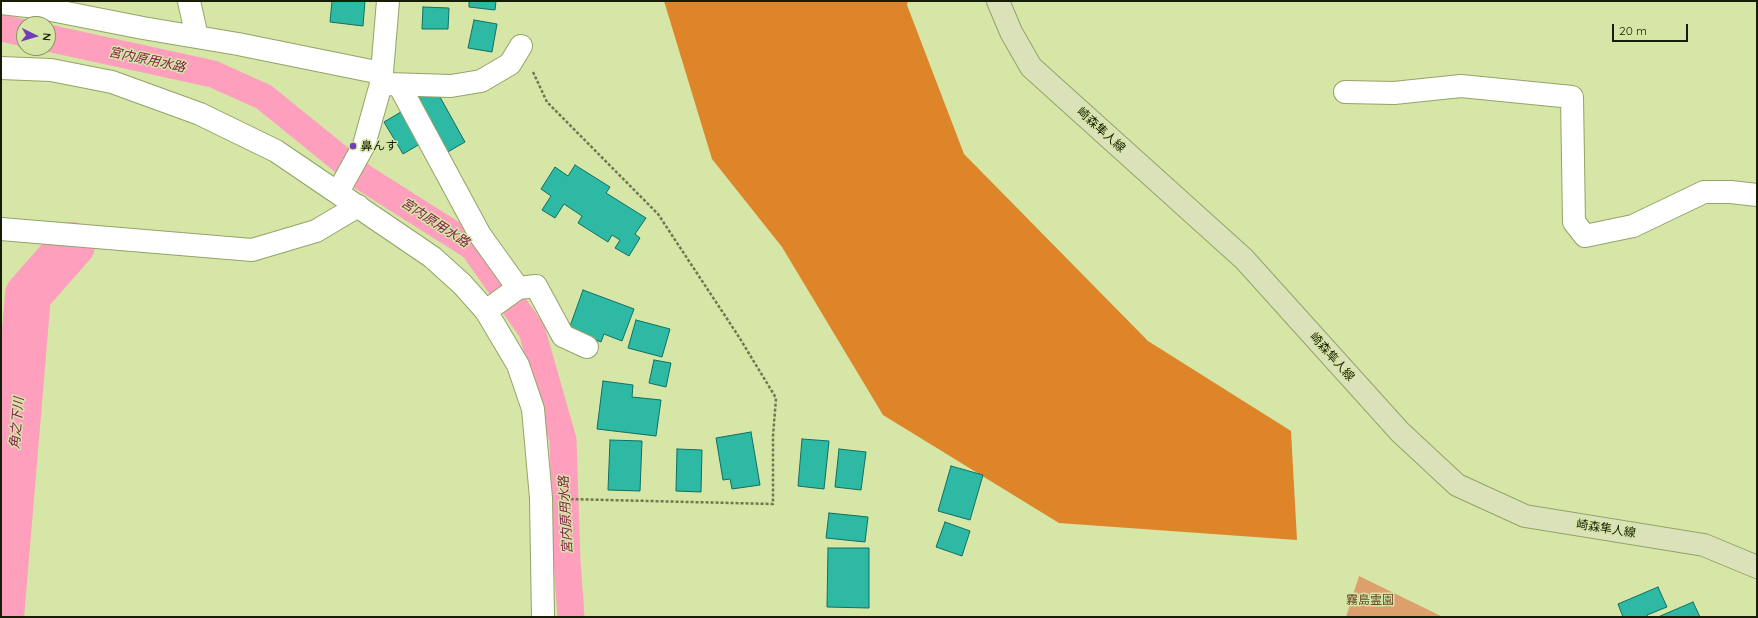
<!DOCTYPE html>
<meta charset="utf-8">
<style>
body{margin:0}
#map{position:relative;width:1758px;height:618px;overflow:hidden;background:#d5e6a7;font-family:Quicksand,sans-serif}
canvas{display:block}
.frame{position:absolute;inset:0;border:2px solid #171c04;pointer-events:none}
.north{position:absolute;left:16px;top:16px;width:40px;height:40px;box-sizing:border-box;background:#d5e6a7;border:1px solid #899566;border-radius:50%;rotate:95deg;font-size:11px;font-weight:700;line-height:16px;text-align:center;color:#171c04}
.north::after{content:'';display:block;margin:auto;width:14px;height:18px;background:#723eb5;clip-path:polygon(50% 0,100% 100%,50% 72%,0 100%)}
.scale{position:absolute;left:1612px;top:24px;width:76px;height:18px;box-sizing:border-box;border:2px solid #171c04;border-top:0;padding-left:5px;font-size:12px;line-height:14px;white-space:nowrap;color:#171c04;-webkit-text-stroke:3px #d5e6a7;paint-order:stroke}
</style>
<div id="map">
<canvas width="1758" height="618"></canvas>
<div class="frame"></div>
<div class="north">N</div>
<div class="scale">20 m</div>
</div>
<script>
const ctx = document.querySelector('canvas').getContext('2d');
ctx.lineJoin = 'round';
function fillPath(path, color) { ctx.fillStyle = color; ctx.fill(path, 'evenodd'); }
const poly = rows => new Path2D(rows.map(r => 'M' + r).join(''));
function stroke(path, color, width, dash) { ctx.strokeStyle = color; ctx.lineWidth = width; ctx.lineCap = dash ? 'butt' : 'round'; ctx.setLineDash(dash || []); ctx.stroke(path); }
function write(font, color, halo, rows, align = 'center') {
  ctx.font = font + ' Quicksand,"Noto Sans JP",sans-serif'; ctx.lineWidth = 3; ctx.setLineDash([]); ctx.textBaseline = 'middle'; ctx.strokeStyle = halo; ctx.fillStyle = color; for (const [text, x, y, turn = 0] of rows) {
    ctx.save(); ctx.translate(x, y); ctx.rotate((+turn || 0) * Math.PI / 180); ctx.textAlign = isNaN(turn) ? turn : align; if (halo) ctx.strokeText(text, 0, 0); ctx.fillText(text, 0, 0); ctx.restore();
  }
}
fillPath(poly([
 [1359,576,1443,617,1346,617]
]), '#dd9f6b');
fillPath(poly([
 [664,1,908,1,907,5,964,154,1148,341,1291,431,1297,540,1059,523,883,415,782,247,712,159]
]), '#de8429');
stroke(poly([
 [1,28,24,33],
 [48,38,213,74,264,97,364,178,473,247,532,331,563,440,567,561,571,617]
]), '#fe9fbd', 27);
stroke(poly([
 [1,617,28,295,72,245]
]), '#fe9fbd', 46);
const building = poly([
 [332,1,365,1,363,26,330,22,332,1],
 [469,1,496,1,495,10,469,7,469,1],
 [423,7,449,8,448,29,422,29,423,7],
 [474,20,497,24,492,52,468,48,474,20],
 [435,88,465,142,446,153,417,98,435,88],
 [406,109,425,141,403,154,384,122,406,109],
 [575,165,610,187,606,193,646,218,635,234,640,238,629,256,615,248,620,240,612,235,608,242,578,223,582,216,564,204,555,218,542,210,551,196,541,189,555,167,568,176,575,165],
 [583,290,634,309,622,341,604,334,601,342,569,329,583,290],
 [636,320,670,329,662,357,628,348,636,320],
 [654,360,671,363,666,387,649,383,654,360],
 [603,381,633,385,632,397,661,400,656,436,597,429,603,381],
 [751,432,760,485,732,489,730,479,723,480,716,438,751,432],
 [802,439,829,441,824,489,798,486,802,439],
 [610,440,642,441,640,491,608,490,610,440],
 [677,449,702,450,701,492,676,491,677,449],
 [839,449,866,452,861,490,835,487,839,449],
 [951,466,983,475,970,520,938,511,951,466],
 [829,513,868,517,865,542,826,538,829,513],
 [945,522,970,531,962,556,936,547,945,522],
 [828,548,869,548,869,608,827,607,828,548],
 [1658,587,1667,607,1647,615,1648,617,1623,617,1618,604,1658,587],
 [1693,602,1700,617,1658,617,1693,602]
]);
fillPath(building, '#2eb9a4');
stroke(building, '#106f61', 1);
const minor = poly([
 [189,1,197,37],
 [1,3,36,7,143,28,238,44,381,73],
 [388,84,451,86,481,81,510,64,521,46],
 [399,85,480,235,518,288,536,286,563,336,587,347],
 [1345,92,1394,93,1461,86,1572,97,1574,222,1585,236,1633,226,1704,192,1731,192,1757,195],
 [338,192,364,145,381,84,388,1],
 [1,229,252,250,316,231,358,206],
 [486,311,518,288]
]);
const tertiary = poly([
 [1,68,51,70,112,82,200,114,276,151,432,257,462,284,486,311,518,365,533,409,541,498,543,617]
]);
const secondary = poly([
 [998,1,1011,32,1031,67,1244,259,1400,432,1457,485,1525,516,1704,545,1757,567]
]);
stroke(minor, '#94a367', 24);
stroke(tertiary, '#94a367', 24);
stroke(secondary, '#94a367', 24);
stroke(poly([
 [533,72,547,102,658,214,739,337,776,398,773,436,773,504,566,499]
]), '#6e794f', 2.5, [3, 2]);
stroke(minor, '#fff', 22);
stroke(tertiary, '#fff', 22);
stroke(secondary, '#dbe2b9', 22);
for (const [x, y, r, color] of [
 [353,146,4,"#723eb5"]
]) { const dot = new Path2D(); dot.arc(x, y, r, 0, 2 * Math.PI); ctx.fillStyle = color; ctx.fill(dot); stroke(dot, '#d5e6a7', 1.5); }
write('12px', '#171c04', '#d5e6a7', [
 ["崎森隼人線",1101,130,42],
 ["崎森隼人線",1332,357,48],
 ["崎森隼人線",1606,529,9]
]);
write('12px', '#171c04', '#d5e6a7', [
 ["鼻んす",361,146]
], 'left');
write('12px', '#6f4827', '#d5e6a7', [
 ["霧島霊園",1370,600]
]);
write('italic 13px', '#861f4a', '#d5e6a7', [
 ["宮内原用水路",147,60,12],
 ["宮内原用水路",435,223,33],
 ["角之下川",17,423,-85],
 ["宮内原用水路",566,515,-93]
]);
</script>
